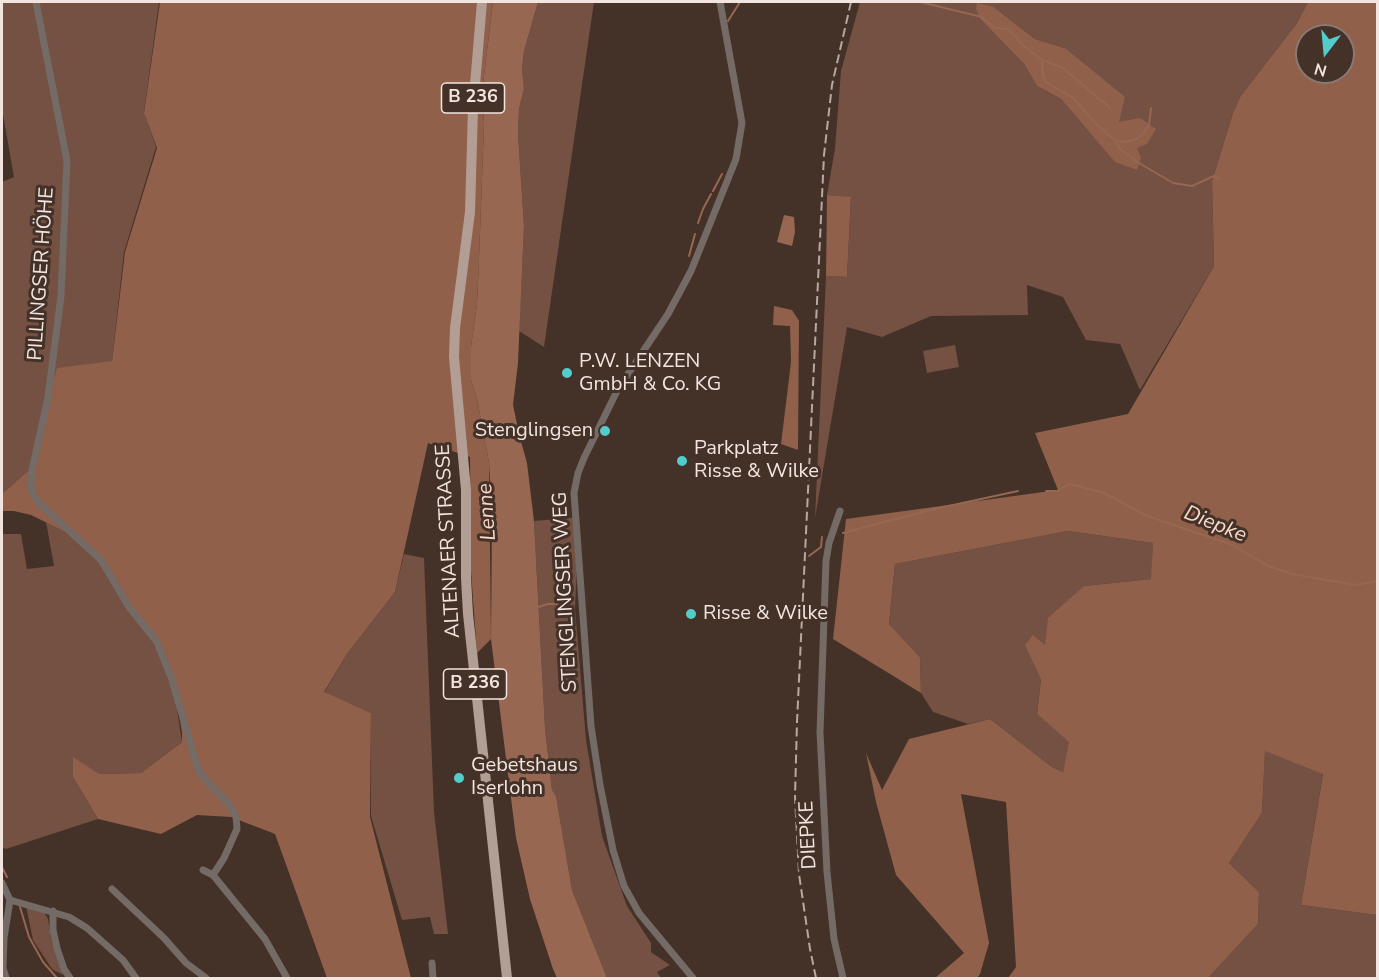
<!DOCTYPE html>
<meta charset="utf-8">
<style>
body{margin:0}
#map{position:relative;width:1379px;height:980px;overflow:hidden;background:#443128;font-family:"Nunito Sans",sans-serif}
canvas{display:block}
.frame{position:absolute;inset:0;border:3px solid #f2e5e0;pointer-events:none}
.north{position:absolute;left:1295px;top:24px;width:60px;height:60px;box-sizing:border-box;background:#443128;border:2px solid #8a7972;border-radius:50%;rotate:196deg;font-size:16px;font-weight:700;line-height:24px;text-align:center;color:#f2e5e0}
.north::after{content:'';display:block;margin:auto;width:21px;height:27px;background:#52cdcc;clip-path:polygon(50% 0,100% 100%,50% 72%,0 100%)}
</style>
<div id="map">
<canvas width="1379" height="980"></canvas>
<div class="frame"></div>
<div class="north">N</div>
</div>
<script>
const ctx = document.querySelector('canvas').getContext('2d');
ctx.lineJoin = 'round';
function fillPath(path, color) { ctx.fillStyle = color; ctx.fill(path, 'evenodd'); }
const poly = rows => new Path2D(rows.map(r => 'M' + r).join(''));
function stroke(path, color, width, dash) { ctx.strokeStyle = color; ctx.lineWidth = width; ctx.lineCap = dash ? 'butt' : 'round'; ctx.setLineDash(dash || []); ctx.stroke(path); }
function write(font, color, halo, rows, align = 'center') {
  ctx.font = font + ' "Nunito Sans",sans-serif'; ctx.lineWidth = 6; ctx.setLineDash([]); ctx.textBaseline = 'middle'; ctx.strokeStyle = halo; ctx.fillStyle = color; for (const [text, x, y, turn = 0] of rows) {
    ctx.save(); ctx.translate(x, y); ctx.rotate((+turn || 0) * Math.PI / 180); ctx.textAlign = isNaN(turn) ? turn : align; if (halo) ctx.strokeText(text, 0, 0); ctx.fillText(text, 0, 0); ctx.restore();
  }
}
fillPath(poly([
 [2,2,159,2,144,112,156,147,124,252,112,361,29,470,2,494,2,182,14,177,2,109],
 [538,2,594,2,544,347,519,331,524,226,518,134,519,109,524,89,522,71,524,51],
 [860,2,1308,2,1297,23,1240,97,1233,113,1212,181,1214,266,1140,390,1120,344,1086,340,1063,297,1027,285,1028,315,931,316,882,337,847,327,815,518,826,276,847,277,851,198,827,195,835,148,841,71],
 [994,7,1035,39,1065,48,1119,122,1115,161,1061,99,1037,86,1024,64,981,20],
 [955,345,959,367,927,373,923,351],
 [579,517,575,609,586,740,602,836,627,906,651,943,651,952,670,965,657,972,661,978,607,978,572,890,556,796,552,790,545,728,534,521],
 [46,522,84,541,127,608,158,645,173,682,182,742,141,773,99,774,73,777,98,819,6,849,2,847,2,534,21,534,27,569,54,566],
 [1068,531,1153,543,1152,579,1084,586,1041,679,1037,714,1070,742,1063,772,1052,767,990,719,968,724,933,712,921,693,920,657,889,624,895,564],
 [404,554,424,558,434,812,448,934,434,934,430,917,402,920,371,816,371,713,324,693,347,654,395,592],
 [1265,750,1323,773,1301,905,1377,915,1377,978,1208,978,1258,924,1259,892,1229,863,1262,813],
 [26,906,44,912,48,919,51,938,63,975,52,969,33,940]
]), '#745142');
fillPath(poly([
 [160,2,493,2,482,92,484,125,479,258,477,304,471,347,471,380,477,399,489,463,491,639,477,653,471,571,470,457,428,443,395,592,347,654,324,692,371,713,370,817,411,978,327,978,275,834,231,817,197,815,161,834,98,819,73,777,73,757,99,774,141,773,182,742,182,732,173,682,158,645,127,608,84,541,31,515,14,511,2,511,2,494,29,470,57,368,112,361,125,252,157,148,144,113],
 [1308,2,1377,2,1377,915,1301,905,1323,774,1265,751,1262,813,1229,863,1259,892,1258,924,1208,978,1008,978,1016,967,1006,802,961,794,989,943,980,974,977,978,935,978,964,953,896,875,876,802,866,753,882,790,909,739,990,719,1052,767,1063,772,1069,742,1037,714,1041,679,1025,645,1033,635,1045,645,1048,618,1084,586,1151,579,1153,543,1068,531,895,564,889,624,920,657,921,693,833,639,846,519,1058,490,1035,433,1128,414,1214,266,1212,181,1233,113,1240,97,1297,23],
 [1307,36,1343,36,1343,72,1307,72],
 [977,3,994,7,1035,39,1065,48,1125,97,1119,122,1140,118,1156,129,1147,144,1137,148,1141,158,1137,170,1115,162,1061,99,1037,86,1024,64,981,20,976,9],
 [827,195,851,197,847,277,826,276],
 [774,306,792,310,799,321,798,450,781,444,791,362,790,326,773,325]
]), '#90604b');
fillPath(poly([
 [493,2,538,2,524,51,522,70,524,89,519,109,518,134,524,226,518,363,513,405,520,438,527,463,534,521,545,728,552,790,556,796,572,890,607,978,557,978,553,969,530,899,516,838,491,639,492,515,489,463,477,399,471,380,471,347,477,304,479,258,484,125,482,92],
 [784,215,794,217,795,232,792,246,777,242]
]), '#976752');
stroke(poly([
 [920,2,982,17,995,28,1008,29,1027,49,1042,60,1063,68,1110,108],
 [728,21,740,2],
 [1042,61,1043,77,1047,83,1072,97,1097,125,1115,140,1124,142,1135,140,1143,134,1149,125,1151,108],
 [1115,140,1120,149,1139,163,1173,183,1192,186,1214,176,1219,179],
 [713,191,722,174],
 [698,223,703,209,711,194],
 [689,256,695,234],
 [1046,491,1057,491,1069,484,1102,492,1147,516,1233,545,1268,566,1292,574,1356,585,1378,581],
 [843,533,930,510,1018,491],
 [809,556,821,547,822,537],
 [535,608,548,604,558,604,573,601],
 [2,867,7,877],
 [20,907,29,937,43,962,57,978]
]), '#976752', 2);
stroke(poly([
 [36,2,67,161,61,296,48,397,32,470,31,488,34,496,40,504,101,560,129,607,157,642,172,680,197,766,202,776,228,803,236,816,237,829,224,858,213,875,265,939,287,978],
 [840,511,829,543,826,561,820,732,827,872,834,939,843,978],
 [203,870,213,875],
 [2,883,10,900,4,938,3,968,6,978],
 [112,889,164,938,186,963,206,978],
 [10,900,69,917,87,928,123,960,136,978],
 [53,911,53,930,57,948,64,969,70,978],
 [432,963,433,978],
 [693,978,639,913,624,886,613,850,600,785,591,726,574,493,578,473,584,458,618,389,668,314,691,271,736,159,742,123,720,2]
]), '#746a66', 7);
stroke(poly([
 [482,2,473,108,470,212,455,328,454,357,466,490,466,578,468,614,507,978]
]), '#b29e95', 10);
stroke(poly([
 [816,978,810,949,799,874,795,796,797,722,824,155,832,85,851,2]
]), '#b7a8a1', 2, [9, 4.5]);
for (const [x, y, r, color] of [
 [567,373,6,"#52cdcc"],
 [605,431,6,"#52cdcc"],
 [682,461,6,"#52cdcc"],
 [691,614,6,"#52cdcc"],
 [459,778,6,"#52cdcc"]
]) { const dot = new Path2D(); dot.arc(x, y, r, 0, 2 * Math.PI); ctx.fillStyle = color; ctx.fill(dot); stroke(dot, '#443128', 2); }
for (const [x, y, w] of [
 [473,98,63],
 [475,684,63]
]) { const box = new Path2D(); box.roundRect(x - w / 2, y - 15, w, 30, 4.5); ctx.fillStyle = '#443128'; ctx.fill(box); stroke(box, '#f2e5e0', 1.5); }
write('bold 18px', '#f2e5e0', null, [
 ["B 236",473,98],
 ["B 236",475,684]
]);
write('20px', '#f2e5e0', '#443128', [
 ["PILLINGSER HÖHE",42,274,-86],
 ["ALTENAER STRASSE",449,541,-93],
 ["STENGLINGSER WEG",566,592,-93],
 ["DIEPKE",809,835,-93]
]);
write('20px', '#f2e5e0', '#443128', [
 ["P.W. LENZEN",579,362],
 ["GmbH & Co. KG",579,385],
 ["Stenglingsen",593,431,"right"],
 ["Parkplatz",694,449],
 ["Risse & Wilke",694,472],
 ["Risse & Wilke",703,614],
 ["Gebetshaus",471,766],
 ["Iserlohn",471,789]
], 'left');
write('italic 21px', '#f8d8ca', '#443128', [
 ["Lenne",488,512,-94],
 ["Diepke",1215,525,22]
]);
</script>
